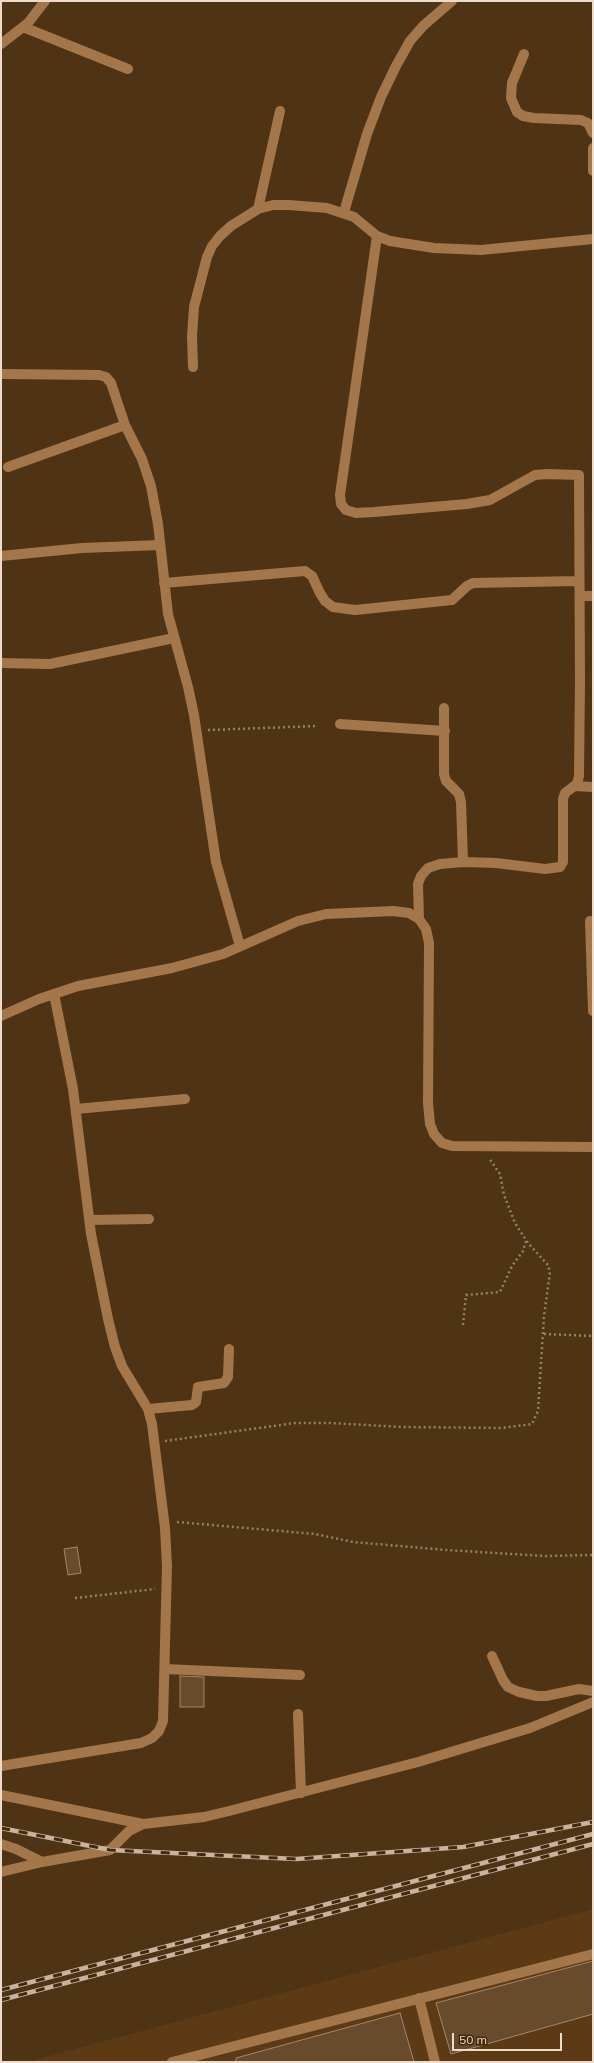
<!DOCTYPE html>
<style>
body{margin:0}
#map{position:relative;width:594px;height:2063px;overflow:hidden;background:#4e3315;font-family:Mulish,sans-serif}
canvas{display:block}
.frame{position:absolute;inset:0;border:2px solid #eddbcb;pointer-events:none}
.scale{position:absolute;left:452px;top:2033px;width:110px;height:18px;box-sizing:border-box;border:2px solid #eddbcb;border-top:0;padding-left:5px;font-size:12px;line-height:14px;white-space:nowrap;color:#eddbcb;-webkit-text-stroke:3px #43280a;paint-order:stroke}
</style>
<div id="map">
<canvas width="594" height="2063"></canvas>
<div class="frame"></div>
<div class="scale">50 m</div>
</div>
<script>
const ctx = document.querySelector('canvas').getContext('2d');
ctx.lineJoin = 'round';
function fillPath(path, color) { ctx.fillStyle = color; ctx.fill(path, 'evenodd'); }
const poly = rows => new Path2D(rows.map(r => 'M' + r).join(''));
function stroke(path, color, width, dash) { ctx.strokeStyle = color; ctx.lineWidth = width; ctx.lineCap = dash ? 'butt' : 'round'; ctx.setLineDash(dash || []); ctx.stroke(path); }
fillPath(poly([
 [593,1909,593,2062,27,2062]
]), '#5b3a15');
const building = poly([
 [77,1547,81,1573,68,1575,64,1549,77,1547],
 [180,1676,204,1677,204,1707,180,1707,180,1676],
 [593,1961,593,2014,451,2054,436,2003,593,1961],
 [400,2013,414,2062,236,2062,236,2058,400,2013]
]);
fillPath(building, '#684b2d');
stroke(building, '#a68667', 1);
stroke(poly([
 [208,730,318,726],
 [463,1325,466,1295,500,1292,512,1266,523,1251,526,1241],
 [544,1334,593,1336],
 [165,1441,295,1423,330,1423,402,1427,502,1428,532,1424,538,1411,544,1316,550,1272,548,1265,528,1243,515,1223,504,1195,500,1174,489,1158],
 [177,1522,315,1534,353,1542,446,1550,545,1556,593,1555],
 [75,1598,155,1589]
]), '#978068', 2.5, [2, 3]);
stroke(poly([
 [23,27,128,69],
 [1,44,28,23,45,1],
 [524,54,512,83,511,98,517,112,523,116,534,118,581,120,588,123,593,133],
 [593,148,593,171],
 [258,209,280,111],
 [344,212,367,134,381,97,396,66,410,41,423,26,452,1],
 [377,236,340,495,341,504,346,510,356,513,374,512,467,504,490,500,535,475,547,474,579,475,580,680,579,776,577,784,565,793,563,799,563,862,560,867,545,869,496,863,463,862,440,864,428,868,421,876,418,884,419,919],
 [193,367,192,336,194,307,207,257,212,246,220,236,231,226,258,209,273,205,289,205,327,208,354,217,377,236,390,241,434,248,481,250,593,239],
 [1,374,99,375,106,377,111,383,125,425,142,459,151,486,158,524,168,614,188,687,194,715,216,862,240,946],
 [8,467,125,425],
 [1,556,82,548,160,545],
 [164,583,305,571,312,576,320,593,325,601,333,607,355,610,452,600,467,586,473,583,579,581],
 [580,596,593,596],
 [1,663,50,664,174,638],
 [444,708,444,774,446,781,459,794,461,802,463,862],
 [340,724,445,731],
 [574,786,593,787],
 [590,921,593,1011],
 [1,1016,39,999,78,986,172,968,223,954,298,921,326,914,393,911,409,913,419,919,426,929,429,943,428,1103,430,1124,434,1134,442,1143,452,1146,593,1147],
 [76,1109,185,1099],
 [89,1220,149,1219],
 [148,1409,192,1405,196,1402,198,1387,224,1383,228,1377,229,1349],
 [492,1656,503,1680,508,1687,519,1692,537,1696,546,1696,579,1689,593,1691],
 [165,1669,300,1675],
 [298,1714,301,1793],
 [1,1766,141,1743,152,1738,159,1731,163,1721,167,1566,165,1528,152,1424,148,1409,122,1366,115,1347,108,1319,91,1234,73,1089,54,994],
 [1,1795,143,1824],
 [1,1844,16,1849,42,1862],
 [1,1872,42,1862,110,1850,129,1831,143,1824,204,1817,229,1811,418,1762,530,1728,593,1702],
 [419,1998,435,2062],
 [172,2062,593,1954]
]), '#a3774a', 10);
const rail = poly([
 [1,1828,110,1850,296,1859,463,1847,593,1822],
 [1,1990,593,1834],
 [1,2000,593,1844]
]);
stroke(rail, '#c7b39f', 4.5);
stroke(rail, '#43280a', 3, [9]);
</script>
